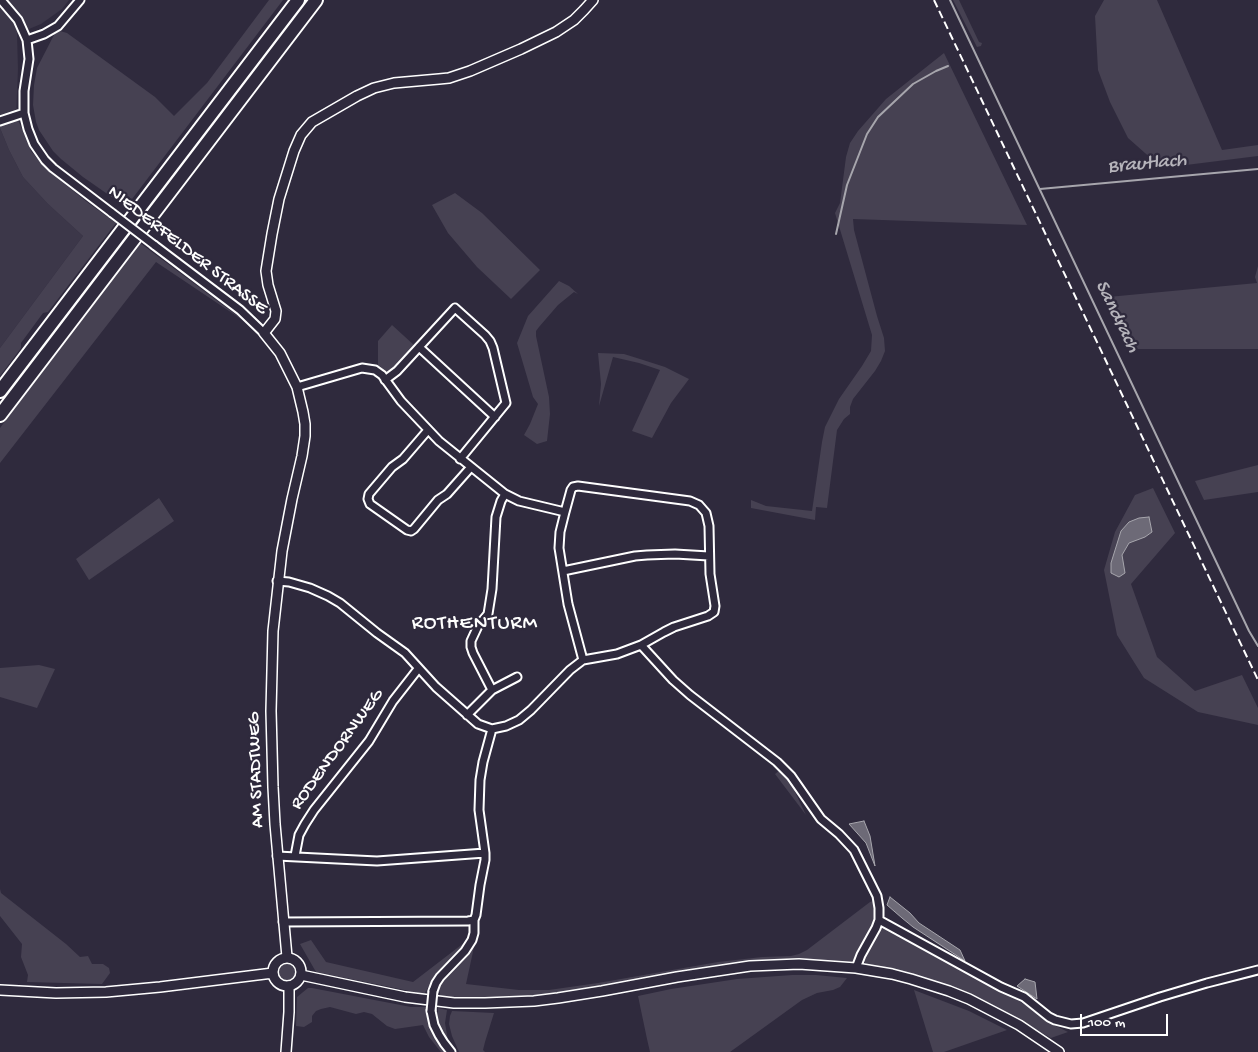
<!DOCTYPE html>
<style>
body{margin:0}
#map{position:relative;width:1258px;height:1052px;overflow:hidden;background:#2f2a3d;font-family:"Gochi Hand",sans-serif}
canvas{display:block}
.scale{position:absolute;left:1080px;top:1014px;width:88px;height:22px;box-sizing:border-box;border:2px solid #fff;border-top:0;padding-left:6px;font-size:15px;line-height:18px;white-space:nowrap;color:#fff;-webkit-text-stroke:4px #2f2a3d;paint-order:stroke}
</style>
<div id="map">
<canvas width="1258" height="1052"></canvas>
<div class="scale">100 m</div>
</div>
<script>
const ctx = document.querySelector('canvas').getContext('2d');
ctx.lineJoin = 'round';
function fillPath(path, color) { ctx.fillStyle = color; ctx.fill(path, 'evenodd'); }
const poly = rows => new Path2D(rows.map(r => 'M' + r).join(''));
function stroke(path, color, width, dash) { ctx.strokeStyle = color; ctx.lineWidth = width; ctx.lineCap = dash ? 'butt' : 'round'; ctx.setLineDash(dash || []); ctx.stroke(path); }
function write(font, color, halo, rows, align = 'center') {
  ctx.font = font + ' "Gochi Hand",sans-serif'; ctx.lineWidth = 4.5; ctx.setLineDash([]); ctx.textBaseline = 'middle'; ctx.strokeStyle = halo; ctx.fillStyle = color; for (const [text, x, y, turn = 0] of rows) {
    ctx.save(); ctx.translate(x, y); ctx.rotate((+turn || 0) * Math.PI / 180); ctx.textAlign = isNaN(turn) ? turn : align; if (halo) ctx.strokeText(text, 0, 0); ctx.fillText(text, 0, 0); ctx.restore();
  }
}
fillPath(poly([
 [0,0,69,0,62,9,41,24,17,34,18,69,16,119,0,124],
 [0,128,9,150,23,177,48,204,83,236,0,348]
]), '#3c3749');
fillPath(poly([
 [269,0,283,0,126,207,83,177,61,159,53,151,39,130,36,122,33,105,34,85,37,68,55,33,60,31,67,33,155,97,174,116,207,83],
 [953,0,959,0,979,42,982,43,981,46,977,47],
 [1104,0,1157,0,1222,150,1258,145,1258,156,1162,168,1128,138,1110,102,1098,70,1095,16],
 [944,53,1027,225,853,219,854,230,877,316,884,338,885,351,881,361,875,371,853,399,850,407,850,414,844,419,837,430,827,508,816,507,815,520,751,508,751,500,766,506,812,511,822,442,825,427,839,399,862,366,871,351,872,335,835,213,840,203,846,157,850,143,858,131,886,99],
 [16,119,19,122,31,151,45,168,87,202,116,223,48,312,43,313,21,343,21,348,0,376,0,348,83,236,48,204,23,177,9,150,0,128,0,124],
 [455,193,482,213,540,270,511,299,477,267,448,233,432,205],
 [140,243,247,323,156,262,0,463,0,428],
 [1258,266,1258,349,1138,349,1129,342,1108,297,1257,283,1255,277],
 [559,281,569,286,578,294,574,292,558,305,539,327,536,331,536,336,549,397,550,414,547,441,537,444,524,435,530,424,538,404,533,397,517,343,528,316],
 [392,325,415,346,395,369,386,373,378,367,378,341],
 [598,353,624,354,640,359,665,367,689,379,671,403,652,438,632,431,660,370,639,363,613,357,599,406,601,384],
 [1258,465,1258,492,1204,500,1195,481],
 [1153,488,1175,533,1131,584,1157,657,1195,691,1242,675,1258,708,1258,725,1198,712,1144,678,1117,635,1104,570,1115,532,1135,495],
 [159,498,174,521,89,580,76,559],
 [39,665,55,669,37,708,0,697,0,668],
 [783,768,793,788,806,815,775,774],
 [0,889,1,893,66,944,80,957,88,956,92,964,103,964,109,968,110,973,102,984,27,982,28,975,21,957,22,944,0,916],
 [873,901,876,902,876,916,873,926,858,955,851,963,796,960,527,999,460,999,440,997,440,992,437,991,441,980,464,957,471,947,474,947,466,984,519,990,549,990,598,983,718,962,762,957,791,956,799,954,807,950,870,902],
 [884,924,1005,992,1036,1012,1052,1024,1068,1032,1051,1038,992,1005,947,986,869,966,865,963,863,958,880,926],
 [469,939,456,958,435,977,424,994,316,972,300,944,311,940,326,962,413,982],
 '276 971a12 12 0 1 1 24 0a12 12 0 1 1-24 0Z',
 [792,975,816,975,847,978,840,987,833,990,817,993,802,1000,730,1052,650,1052,647,1039,638,996,671,989,737,979],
 [308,988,312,988,411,1007,426,1007,426,1010,429,1011,429,1019,433,1030,437,1038,447,1052,441,1052,429,1037,423,1025,395,1029,387,1026,372,1014,364,1012,356,1014,330,1007,321,1009,316,1011,312,1016,312,1022,304,1027,296,1026,297,997],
 [914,990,969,1011,1007,1030,944,1052,933,1052],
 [438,1008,447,1010,445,1023,449,1046,444,1040,437,1024,435,1012,438,1012],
 [452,1011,494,1013,485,1042,483,1050,485,1052,459,1052,452,1036,449,1024,450,1016]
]), '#464152');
const water = poly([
 [1149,517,1152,532,1145,537,1129,543,1122,555,1125,573,1119,577,1111,573,1111,563,1121,531,1129,522,1139,518,1149,517],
 [864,821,870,836,875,866,866,843,849,824,864,821],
 [890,897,910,913,919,923,960,950,965,961,913,927,902,918,887,905,890,897],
 [1025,979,1035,982,1037,999,1017,986,1025,979]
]);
fillPath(water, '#6d6a77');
stroke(water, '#a7a6ad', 1);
stroke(poly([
 [950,0,1249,631,1258,646],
 [1040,189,1258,169],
 [836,234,847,185,867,134,878,117,913,84,936,71,948,66]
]), '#a7a6ad', 2);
const minor = poly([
 [1,0,18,20,27,40,29,59,24,91,24,113,28,129,34,144,45,160,53,168,112,213],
 [27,40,44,34,58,26,80,0],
 [0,121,24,113],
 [154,245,240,310,264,333],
 [419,347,495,417],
 [385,380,397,371,455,308,485,335,490,341,493,348,506,403,460,459],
 [297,387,362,368,375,370,382,375,401,401,439,441,505,494,519,501,565,512,560,532,559,548,568,604,583,660],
 [428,430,403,459,392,467,369,494,368,499,370,504,407,530,411,531,414,529,438,500,447,494,471,467],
 [565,512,571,490,573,487,578,486,690,501,699,505,706,513,709,526,710,574,715,606,714,612,708,616,674,627,664,632,641,645],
 [563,571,635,556,647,555,675,554,709,556],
 [277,581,289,582,310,588,328,596,340,603,377,633,405,653,436,687,478,724,492,729,506,726,519,720,531,710,570,670,583,660,617,654,641,645,673,680,690,695,777,762,791,776,821,819,839,834,854,850,877,896,879,908,879,920,876,928,861,955,856,968],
 [492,690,517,677],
 [467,715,492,690,473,653,471,647,471,641,478,626,488,614,492,589,496,517,501,501,505,494],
 [277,856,377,861,485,853],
 [295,856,299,835,305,824,314,810,369,741,393,701,418,669],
 [879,920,1001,987,1024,997,1049,1017,1055,1020,1071,1024,1083,1023,1160,997,1207,983,1258,970],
 [283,922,468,921,474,920],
 [433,991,436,983,440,977,465,951,472,940,474,933,474,920,476,915,480,885,485,860,485,853,479,810,480,780,483,762,492,729],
 [431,1011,434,1025,439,1035,444,1043,451,1052]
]);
const tertiary = poly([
 [287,957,275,824,273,787,271,711,273,631,282,551,292,499,302,456,305,436,305,424,303,412,297,387,280,353,264,333,275,319,276,311,268,285,266,271,272,234,279,199,294,151,301,135,312,122,357,96,374,88,394,83,439,79,449,78,470,71,521,49,556,32,574,20,584,10,593,0],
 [286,1052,289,1012,289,986]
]);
const secondary = poly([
 '273 972a14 14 0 1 1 28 0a14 14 0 1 1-28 0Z',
 [301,975,405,997,454,1003,485,1003,534,1001,558,998,602,991,677,977,750,966,799,964,856,968,892,974,911,979,949,991,969,999,1019,1025,1059,1052],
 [0,990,56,993,106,992,160,987,273,973]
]);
const motorway = poly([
 [0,391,298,0],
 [0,415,316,0]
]);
stroke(minor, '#fff', 11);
stroke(tertiary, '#fff', 12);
stroke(secondary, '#fff', 12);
stroke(motorway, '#fff', 16);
stroke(minor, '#2f2a3d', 7);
stroke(tertiary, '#2f2a3d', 9);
stroke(secondary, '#2f2a3d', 9);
stroke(motorway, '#2f2a3d', 12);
stroke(poly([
 [934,0,1258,680]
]), '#fff', 2, [8, 4]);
const minorBridge = poly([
 [112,213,154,245],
 [431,1011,433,991]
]);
stroke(minorBridge, '#fff', 11, []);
stroke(minorBridge, '#2f2a3d', 7);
write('19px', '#fff', '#2f2a3d', [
 ["NIEDERFELDER STRASSE",187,251,38],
 ["RODENDORNWEG",338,750,-54],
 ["AM STADTWEG",257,770,-92]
]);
write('italic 20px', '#b6b4bb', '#2f2a3d', [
 ["Brautlach",1147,165,-5],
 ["Sandrach",1116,317,64]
]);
ctx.letterSpacing = '1px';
write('21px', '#fff', '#2f2a3d', [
 ["ROTHENTURM",475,625]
]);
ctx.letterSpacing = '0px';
</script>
